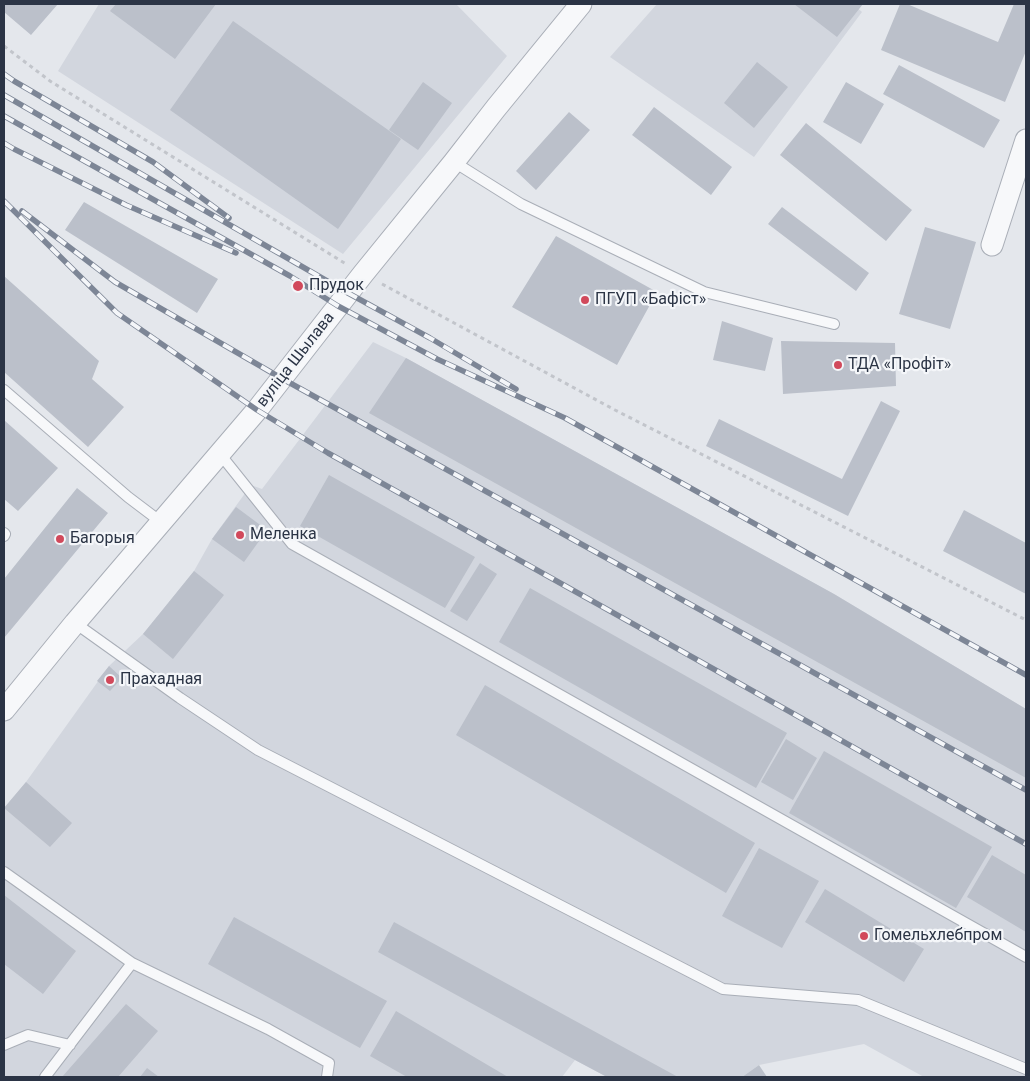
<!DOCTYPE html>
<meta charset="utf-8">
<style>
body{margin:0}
#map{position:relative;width:1030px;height:1081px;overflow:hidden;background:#e4e7ec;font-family:Roboto,sans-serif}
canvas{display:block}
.frame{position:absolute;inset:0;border:5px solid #2b3445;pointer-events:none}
</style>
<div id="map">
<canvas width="1030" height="1081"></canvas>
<div class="frame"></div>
</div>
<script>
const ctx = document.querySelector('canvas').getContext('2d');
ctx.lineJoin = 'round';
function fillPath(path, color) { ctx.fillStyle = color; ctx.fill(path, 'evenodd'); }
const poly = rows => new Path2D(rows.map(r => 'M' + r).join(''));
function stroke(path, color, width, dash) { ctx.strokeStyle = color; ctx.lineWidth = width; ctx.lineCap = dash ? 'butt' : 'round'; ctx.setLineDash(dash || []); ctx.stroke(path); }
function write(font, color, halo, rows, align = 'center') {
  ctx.font = font + ' Roboto,sans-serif'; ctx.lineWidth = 4.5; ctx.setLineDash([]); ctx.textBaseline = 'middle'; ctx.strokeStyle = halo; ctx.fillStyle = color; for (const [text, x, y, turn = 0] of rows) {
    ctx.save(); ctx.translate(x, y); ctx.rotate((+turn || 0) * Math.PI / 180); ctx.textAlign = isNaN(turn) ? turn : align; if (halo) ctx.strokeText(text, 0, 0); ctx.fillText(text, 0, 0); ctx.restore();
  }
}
fillPath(poly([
 [99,4,456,4,507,56,343,254,58,71],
 [657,4,853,4,862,12,754,157,610,57],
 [373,342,406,358,834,594,1026,709,1026,1077,924,1077,864,1044,759,1065,742,1077,607,1077,575,1060,562,1077,4,1077,4,808,26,782,109,666,143,634,194,571,212,539,251,485,262,489]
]), '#d2d6de');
fillPath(poly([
 [4,4,58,4,31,35,4,12],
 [116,4,216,4,175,59,110,11],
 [794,4,863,4,837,37],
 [900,4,907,4,998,42,1014,4,1026,4,1026,51,1005,102,881,50],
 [233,21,401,139,338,229,170,110],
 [757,62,788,87,754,128,724,103],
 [899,65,1000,120,984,148,883,94],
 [423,82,452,103,418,150,389,130],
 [846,82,884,104,861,144,823,122],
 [654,107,732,167,711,195,632,135],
 [569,112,590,130,536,190,516,171],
 [806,123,912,210,886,241,780,155],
 [84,202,218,279,197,313,65,230],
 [782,207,869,273,856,291,768,224],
 [925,227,976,242,950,329,899,314],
 [556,236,657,292,617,365,512,307],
 [4,276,99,361,92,379,124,407,88,447,4,372],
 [722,321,773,338,765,371,713,360],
 [781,341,895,343,896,386,783,394],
 [406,358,834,594,1026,709,1026,778,369,413],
 [881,401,900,411,848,516,706,446,719,419,842,479],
 [4,420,58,468,18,511,4,499],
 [329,475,475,557,445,608,300,526],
 [77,488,108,513,4,638,4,579],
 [236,507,267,530,244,562,212,539],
 [964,510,1026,543,1026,594,943,551],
 [480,563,497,574,467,621,450,611],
 [194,571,224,595,173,659,143,634],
 [530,588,787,733,756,788,499,642],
 [109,666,122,678,110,691,97,681],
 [485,685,755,843,726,893,456,735],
 [786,739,817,758,793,800,761,782],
 [824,751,992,847,956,908,789,813],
 [26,782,72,823,50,847,4,808],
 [759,848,819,881,782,948,722,916],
 [992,855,1026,875,1026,932,967,897],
 [825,889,924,949,904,982,805,922],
 [4,895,76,951,43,994,4,964],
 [234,917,387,1001,360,1048,208,964],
 [394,922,678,1077,607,1077,575,1060,378,952],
 [126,1004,158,1031,118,1077,62,1077],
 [396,1011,508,1077,407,1077,370,1056],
 [759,1065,767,1077,742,1077],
 [147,1068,159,1077,140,1077]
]), '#bbc0ca');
const service = poly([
 [454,162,521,204,704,292,834,324],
 [4,390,128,497,161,522],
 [220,454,292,544,1026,957],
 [4,533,5,534,4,536],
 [75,623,180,698,258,750,723,989,858,1000,1026,1069],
 [4,872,132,963,268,1029,329,1063,327,1077],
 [4,1045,28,1035,70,1045],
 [45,1077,132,963]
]);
const minor = poly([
 [992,245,1026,140],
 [4,710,75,623,257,410,363,274,454,162,496,108,581,4]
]);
stroke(service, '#a9aeb7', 12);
stroke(minor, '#a9aeb7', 23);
stroke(poly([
 [4,46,50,81,346,264],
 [382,284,615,410,1026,620]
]), '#c2c5cb', 3, [4, 4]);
stroke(service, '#f7f8fa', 10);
stroke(minor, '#f7f8fa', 21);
const rail = poly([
 [4,74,14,81,153,162,229,218],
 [4,95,348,293,430,338,516,389],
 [4,116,290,276,338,306,437,359,565,418,1026,675],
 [4,143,14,149,126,205,236,253],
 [4,201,117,313,257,410,328,453,1026,844],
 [22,211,115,282,281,378,1026,790]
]);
stroke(rail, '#7d8696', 5.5);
stroke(rail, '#f4f6f9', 4, [11]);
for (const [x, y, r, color] of [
 [298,286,6,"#d1495b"],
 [585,300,5,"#d1495b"],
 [838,365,5,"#d1495b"],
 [240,535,5,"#d1495b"],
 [60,539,5,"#d1495b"],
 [110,680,5,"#d1495b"],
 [864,936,5,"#d1495b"]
]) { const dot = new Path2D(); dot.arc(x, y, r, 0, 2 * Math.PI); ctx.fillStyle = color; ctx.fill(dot); stroke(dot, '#f4f6f9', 2); }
write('16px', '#2b3445', '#f4f6f9', [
 ["Прудок",309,286],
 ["ПГУП «Бафіст»",595,300],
 ["ТДА «Профіт»",848,365],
 ["Меленка",250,535],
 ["Багорыя",70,539],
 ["Прахадная",120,680],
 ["Гомельхлебпром",874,936]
], 'left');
write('16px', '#2b3445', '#f4f6f9', [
 ["вуліца Шылава",296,360,-52]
]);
</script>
